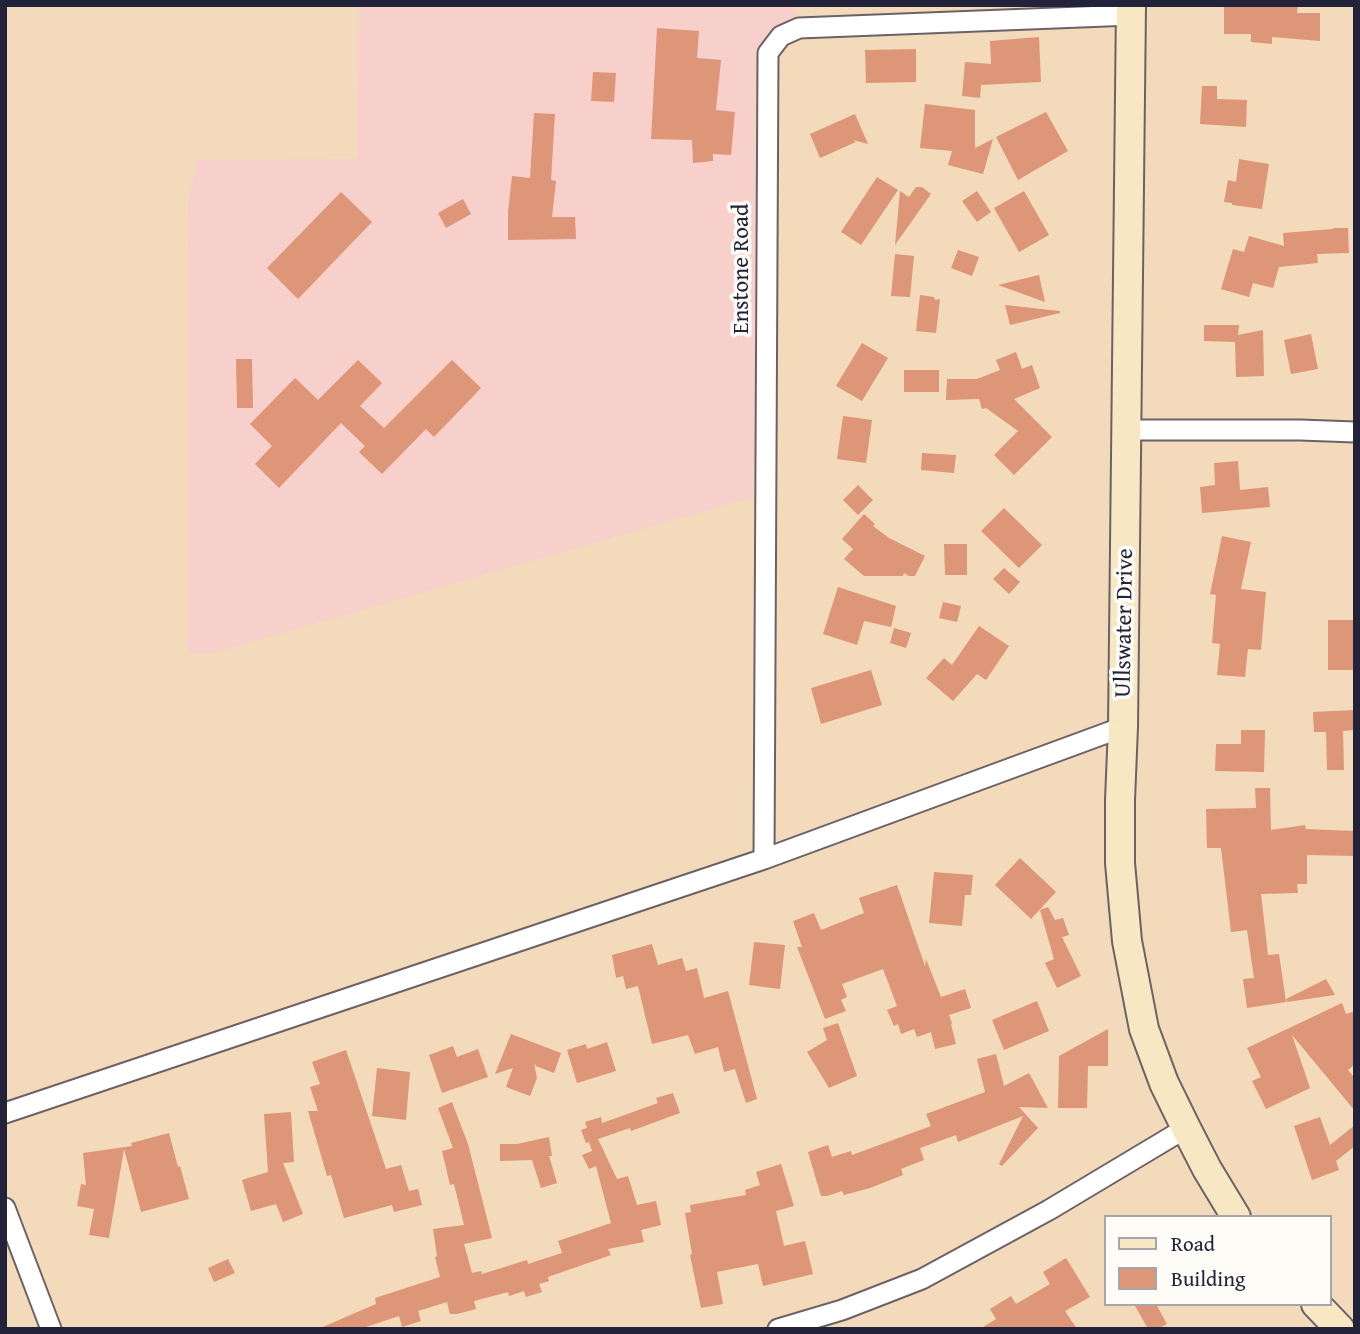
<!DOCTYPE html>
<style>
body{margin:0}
#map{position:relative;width:1360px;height:1334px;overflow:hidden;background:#f3daba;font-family:"Gentium Book Plus",serif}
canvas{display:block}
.frame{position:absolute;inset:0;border:7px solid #22223b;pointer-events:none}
.legend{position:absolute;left:1104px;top:1215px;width:228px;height:91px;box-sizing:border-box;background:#fdfcf7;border:2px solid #a5a5ac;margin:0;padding:9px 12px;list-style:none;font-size:21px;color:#22223b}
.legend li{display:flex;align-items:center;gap:14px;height:35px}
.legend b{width:35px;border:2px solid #a5a5ac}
</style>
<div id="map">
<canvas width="1360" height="1334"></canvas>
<div class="frame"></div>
<ul class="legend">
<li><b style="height:9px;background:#f8e7c3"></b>Road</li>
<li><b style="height:19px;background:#dd9677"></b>Building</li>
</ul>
</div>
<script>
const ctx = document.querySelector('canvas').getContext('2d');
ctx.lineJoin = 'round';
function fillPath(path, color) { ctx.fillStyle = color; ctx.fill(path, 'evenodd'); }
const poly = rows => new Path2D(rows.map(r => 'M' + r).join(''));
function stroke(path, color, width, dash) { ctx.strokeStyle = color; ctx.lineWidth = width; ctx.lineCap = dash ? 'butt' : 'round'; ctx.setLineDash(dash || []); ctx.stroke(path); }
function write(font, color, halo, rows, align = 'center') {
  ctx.font = font + ' "Gentium Book Plus",serif'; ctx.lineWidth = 7; ctx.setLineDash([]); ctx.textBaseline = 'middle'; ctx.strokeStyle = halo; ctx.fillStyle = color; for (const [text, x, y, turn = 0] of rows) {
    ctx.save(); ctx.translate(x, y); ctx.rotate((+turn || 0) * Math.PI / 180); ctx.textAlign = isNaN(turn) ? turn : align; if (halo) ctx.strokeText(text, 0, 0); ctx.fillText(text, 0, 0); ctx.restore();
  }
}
fillPath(poly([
 [359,5,792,5,800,20,777,30,757,496,210,654,187,652,188,201,197,160,357,159]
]), '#f7d0cb');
fillPath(poly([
 [1224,5,1298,5,1297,13,1320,13,1320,41,1272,37,1272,44,1251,42,1251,34,1224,34],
 [657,28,699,31,697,58,721,60,716,110,735,112,731,155,713,154,713,161,693,163,692,140,651,139],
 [1039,37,1041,82,981,85,980,98,962,96,965,62,991,64,990,41],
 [916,49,916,82,866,83,865,50],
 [593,72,616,73,614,102,591,101],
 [1202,86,1217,86,1217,99,1247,100,1246,127,1200,124],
 [925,104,975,110,975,148,993,139,983,174,948,165,952,151,920,148],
 [1046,112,1068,151,1018,180,996,137],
 [534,113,555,114,551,180,556,181,552,217,575,217,576,239,508,240,508,212,512,176,530,178],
 [855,114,868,144,853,140,856,142,820,158,810,134],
 [1239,159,1269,164,1262,209,1232,205,1232,203,1224,202,1228,180,1236,182],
 [877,177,898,190,861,245,841,232],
 [916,187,922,187,931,194,895,245,900,191,909,197],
 [977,191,991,212,977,222,962,201],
 [1024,191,1049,235,1019,252,994,208],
 [341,192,372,222,298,299,267,268],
 [463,199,471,214,446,228,438,213],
 [1333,228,1348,228,1349,253,1317,254,1318,263,1279,267,1273,288,1253,283,1249,297,1221,289,1233,249,1244,252,1249,236,1284,246,1283,233,1333,229],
 [958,250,979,257,972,276,951,268],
 [895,254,914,256,910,297,891,296],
 [1039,275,1045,302,998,285],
 [920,295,934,297,935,300,940,299,936,333,916,331],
 [1005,305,1060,311,1060,313,1010,325],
 [1204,325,1239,325,1238,335,1263,330,1264,376,1236,377,1235,342,1204,341],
 [1311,334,1318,369,1291,374,1284,340],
 [862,343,888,358,862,401,836,386],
 [1016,352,1022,369,1032,365,1040,388,1014,399,1052,437,1014,475,994,455,1018,431,986,408,982,409,979,399,946,400,947,379,977,379,1000,370,996,360],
 [236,359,252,359,253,408,237,408],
 [358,360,382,383,360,406,384,428,452,360,481,388,434,437,426,429,382,474,359,452,365,446,341,423,279,488,255,464,272,446,250,424,295,378,318,400],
 [904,370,939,370,939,392,904,392],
 [843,416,872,420,866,463,837,459],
 [922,453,956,455,954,473,921,470],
 [1238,461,1240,490,1268,487,1270,507,1202,513,1200,487,1215,485,1214,463],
 [858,485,873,500,858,515,843,500],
 [1004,508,1042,545,1019,568,981,531],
 [864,514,875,524,873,526,889,538,925,556,915,576,909,576,904,573,903,576,864,576,844,559,853,549,842,539],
 [1222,536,1251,542,1241,589,1266,592,1261,650,1248,649,1245,677,1217,675,1220,644,1212,643,1216,595,1210,594],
 [944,544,967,544,967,575,945,575],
 [1004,568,1020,582,1009,594,993,579],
 [838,587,896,606,891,627,864,621,857,645,823,634],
 [943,602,961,606,957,622,939,618],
 [1328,620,1355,620,1355,670,1328,670],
 [979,626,1009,646,986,680,977,674,953,701,926,678,944,658,952,665],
 [894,628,911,633,906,648,890,643],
 [871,670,882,705,821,724,811,688],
 [1355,710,1355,730,1343,731,1344,770,1327,770,1326,732,1314,732,1313,712],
 [1241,730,1265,730,1264,772,1215,771,1216,744,1241,744],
 [1255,788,1270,788,1271,830,1305,825,1306,829,1355,831,1355,856,1307,855,1307,884,1297,884,1298,893,1261,894,1268,955,1279,954,1286,1002,1247,1008,1243,979,1254,978,1247,930,1231,932,1221,848,1207,848,1206,809,1256,808],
 [1020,858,1056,892,1031,919,995,885],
 [934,872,973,875,971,895,965,895,962,926,929,923],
 [897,885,925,966,926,959,941,997,965,989,971,1008,949,1015,952,1023,951,1024,956,1044,935,1049,931,1032,917,1037,914,1029,901,1034,898,1024,894,1026,887,1010,897,1006,883,969,842,984,847,997,841,1000,846,1011,825,1019,797,947,802,947,793,921,814,913,821,930,864,913,859,898],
 [1048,907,1055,920,1063,918,1069,935,1062,937,1081,976,1057,988,1045,963,1054,959,1040,910],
 [754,942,785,945,780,989,749,985],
 [652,944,658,965,682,958,686,971,697,968,704,998,728,991,757,1099,746,1103,735,1069,724,1072,718,1047,695,1054,688,1035,652,1044,638,986,626,989,623,976,616,978,612,955],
 [1326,979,1335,995,1287,1002,1286,999],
 [1037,1001,1049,1031,1004,1050,992,1020],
 [1342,1003,1346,1014,1355,1011,1355,1064,1348,1070,1355,1078,1355,1111,1292,1035,1310,1088,1266,1109,1252,1081,1261,1077,1247,1048],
 [838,1023,857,1076,829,1088,807,1052,827,1040,823,1028],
 [1108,1029,1108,1066,1088,1066,1087,1108,1058,1108,1059,1056],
 [511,1034,561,1053,554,1073,536,1066,534,1063,537,1078,530,1096,506,1087,513,1068,495,1074],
 [607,1042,616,1071,577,1083,567,1050,586,1044,587,1049],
 [453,1046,457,1057,478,1049,488,1077,442,1093,429,1055],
 [346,1050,386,1169,401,1165,409,1191,418,1189,422,1205,394,1212,392,1205,344,1218,331,1175,327,1176,308,1111,318,1111,310,1087,320,1084,312,1062],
 [996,1054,1004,1086,1029,1073,1048,1108,1019,1107,1038,1128,1002,1166,999,1164,1023,1116,958,1142,956,1135,920,1148,924,1160,901,1169,903,1175,870,1188,844,1195,842,1191,827,1196,821,1196,808,1152,828,1145,832,1157,851,1151,852,1155,931,1126,926,1114,985,1092,977,1059],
 [377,1068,410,1072,406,1120,372,1116],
 [673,1093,680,1113,631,1131,630,1128,598,1139,617,1179,628,1176,637,1205,656,1201,661,1225,641,1230,644,1242,608,1249,611,1255,548,1277,549,1281,539,1284,542,1292,526,1297,524,1291,509,1296,508,1292,474,1301,476,1309,457,1314,450,1314,447,1302,418,1311,421,1321,402,1327,399,1316,360,1329,318,1329,376,1304,375,1298,440,1277,435,1257,437,1256,433,1229,464,1225,454,1184,450,1185,442,1151,453,1148,438,1108,452,1102,468,1144,492,1238,464,1244,472,1273,481,1271,482,1274,527,1260,528,1264,562,1253,558,1241,611,1223,596,1166,589,1169,582,1155,592,1151,589,1142,586,1143,581,1130,587,1128,585,1122,601,1117,602,1123,658,1103,656,1098],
 [291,1112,294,1162,283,1163,303,1214,283,1222,276,1204,251,1211,242,1180,268,1172,264,1114],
 [1320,1117,1330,1145,1355,1125,1355,1146,1336,1161,1339,1170,1312,1180,1294,1126],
 [169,1133,178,1167,180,1166,189,1199,141,1212,124,1149,109,1238,89,1235,94,1209,77,1206,81,1184,86,1185,83,1153,132,1146,131,1143],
 [549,1137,552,1156,549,1156,557,1183,541,1188,532,1160,500,1161,500,1144,517,1144],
 [781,1164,794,1206,776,1211,784,1246,805,1241,813,1274,763,1286,758,1264,717,1272,723,1304,701,1308,690,1255,692,1254,685,1213,691,1212,690,1205,746,1195,745,1190,760,1185,756,1172],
 [1066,1258,1090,1297,1065,1311,1077,1329,980,1329,996,1319,990,1309,1011,1296,1016,1304,1050,1284,1043,1272],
 [228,1259,235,1273,214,1282,208,1268],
 [1134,1304,1156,1304,1167,1324,1158,1329,1148,1329]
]), '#dd9677');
const street = poly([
 [1127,430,1300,430,1355,432],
 [764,859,768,53,781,36,799,28,1132,15],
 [5,1113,764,859,1123,727],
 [5,1208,51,1329],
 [778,1329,842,1310,922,1279,1049,1210,1186,1128]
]);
const secondary = poly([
 [1131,5,1123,727,1120,800,1120,863,1127,941,1144,1029,1164,1083,1186,1128,1207,1169,1236,1217],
 [1316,1304,1340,1329]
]);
stroke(street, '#6b6267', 23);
stroke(secondary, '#6b6267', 32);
stroke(street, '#fff', 19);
stroke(secondary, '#f8e7c3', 28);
write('23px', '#22223b', '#fdfcf7', [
 ["Enstone Road",742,269,-90],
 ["Ullswater Drive",1125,623,-89]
]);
</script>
